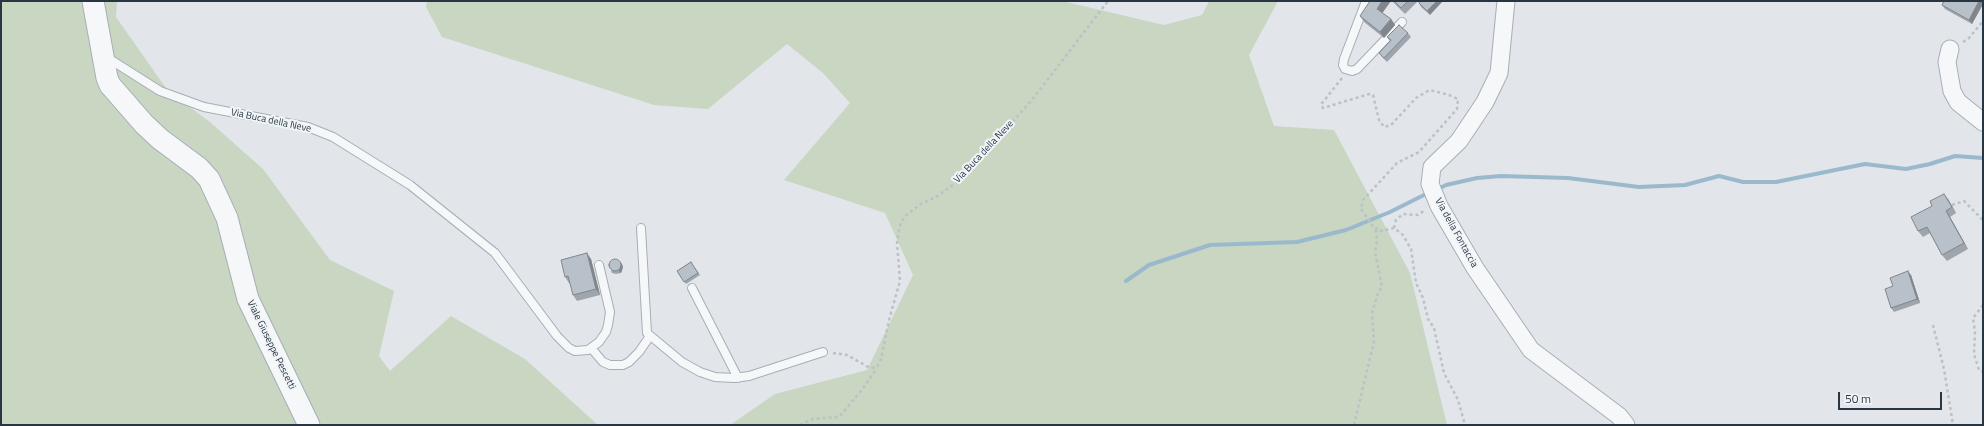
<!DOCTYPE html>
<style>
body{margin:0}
#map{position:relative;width:1984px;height:426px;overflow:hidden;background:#e2e6eb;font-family:"Titillium Web",sans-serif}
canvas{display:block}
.frame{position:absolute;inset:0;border:2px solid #283644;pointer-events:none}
.scale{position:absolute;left:1838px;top:392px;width:104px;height:18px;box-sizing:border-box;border:2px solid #283644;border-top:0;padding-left:5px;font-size:12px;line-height:14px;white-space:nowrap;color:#283644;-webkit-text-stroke:3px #f1f5f8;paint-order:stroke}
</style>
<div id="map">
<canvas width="1984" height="426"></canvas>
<div class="frame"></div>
<div class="scale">50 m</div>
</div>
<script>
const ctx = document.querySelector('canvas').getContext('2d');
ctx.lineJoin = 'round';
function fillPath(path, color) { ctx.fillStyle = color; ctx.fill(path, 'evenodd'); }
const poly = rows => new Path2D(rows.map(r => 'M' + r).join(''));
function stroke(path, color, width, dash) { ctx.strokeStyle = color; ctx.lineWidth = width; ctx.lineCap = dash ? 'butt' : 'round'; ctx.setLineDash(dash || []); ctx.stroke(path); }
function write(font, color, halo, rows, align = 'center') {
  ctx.font = font + ' "Titillium Web",sans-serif'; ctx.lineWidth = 4; ctx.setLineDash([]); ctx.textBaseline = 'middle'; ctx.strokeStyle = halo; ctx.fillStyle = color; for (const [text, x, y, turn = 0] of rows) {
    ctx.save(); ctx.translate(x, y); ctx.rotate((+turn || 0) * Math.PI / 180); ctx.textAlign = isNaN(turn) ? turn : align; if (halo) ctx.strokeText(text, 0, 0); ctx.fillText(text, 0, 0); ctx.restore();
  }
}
fillPath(poly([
 [1,1,117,1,116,17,168,91,210,122,263,169,330,260,394,291,379,356,390,371,451,316,525,359,598,425,1,425],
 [427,1,1062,1,1164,25,1202,15,1209,1,1278,1,1249,55,1274,126,1334,130,1410,273,1447,425,730,425,775,394,867,370,913,275,885,213,784,180,850,103,823,73,787,44,708,109,654,105,442,37,426,7]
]), '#c9d6c2');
stroke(poly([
 [1436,190,1446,185,1477,178,1501,176,1568,178,1639,187,1685,185,1719,176,1743,182,1776,182,1865,164,1906,169,1930,164,1955,156,1983,158],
 [1126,281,1149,265,1210,245,1297,242,1346,230,1390,212,1430,192]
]), '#9ab9cd', 4);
const service = poly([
 [1366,1,1344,59,1343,65,1345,69,1352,71,1357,69,1402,22],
 [106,60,111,60,160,91,204,107,308,127,333,137,410,185,495,253,557,336,569,348,575,351,588,350,599,342,606,332,608,325,610,312,599,265],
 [641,228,647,333,682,362,700,372,715,377,734,378,749,376,823,352],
 [692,288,738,378],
 [591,348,603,362,610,365,623,365,629,362,639,352,650,336]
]);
const minor = poly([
 [1506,1,1499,73,1485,102,1459,141,1432,167,1430,184,1439,206,1475,268,1531,350,1619,416,1626,425],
 [1950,49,1947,62,1952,91,1958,102,1983,122]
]);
const tertiary = poly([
 [93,1,107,78,110,85,144,124,160,139,199,168,209,179,227,218,248,299,309,425]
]);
stroke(service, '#a6aeb6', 10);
stroke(minor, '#a6aeb6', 19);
stroke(tertiary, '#a6aeb6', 23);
stroke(poly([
 [1963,42,1969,38,1983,21],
 [1342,78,1323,102,1321,104,1323,108,1369,94,1373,95,1379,120,1384,127,1391,125,1416,98,1426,92,1430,90,1449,95,1458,99,1457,109,1419,152,1397,163,1363,200,1361,209,1375,229,1378,228,1381,231,1394,228,1403,235,1411,249,1416,283,1423,298,1428,319,1434,328,1444,373,1458,400,1465,425],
 [1952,205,1964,201,1983,220],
 [1394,228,1396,220,1403,214,1418,215,1425,210],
 [1983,305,1973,318,1975,332,1974,354,1979,370,1983,372],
 [1933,325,1944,369,1953,425],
 [833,353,847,355,870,368,877,367,881,359,889,320,900,281,897,242,900,225,905,216,921,204,936,197,960,180,1032,100,1108,1],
 [800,425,813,419,839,417,861,391,877,368],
 [1354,425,1374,341,1372,313,1378,293,1382,287,1375,252,1377,241,1376,230]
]), '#bcc1c6', 2.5, [3, 3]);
stroke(service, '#f5f7f9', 8);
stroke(minor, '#f5f7f9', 17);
stroke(tertiary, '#f5f7f9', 21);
fillPath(poly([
 [1392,1,1418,1,1405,14],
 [1420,1,1430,15,1421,7,1419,3],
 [1944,1,1981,1,1983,4,1972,24,1945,9,1942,5],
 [1382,13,1391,19,1395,25,1384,38,1364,22,1360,16],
 [1408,33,1411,37,1387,62,1382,57,1379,53,1390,41,1387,37],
 [1948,199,1956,213,1950,217,1968,249,1947,261,1942,255,1930,233,1923,237,1918,231],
 [591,259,600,295,577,301,573,295,570,283,569,283,565,277],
 [691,262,700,275,686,284,677,271],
 [622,263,623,267,621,273,616,274,612,273,611,271],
 [1911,275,1920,303,1894,312,1891,308,1893,286]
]), '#9ea5ad');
fillPath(poly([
 [1382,1,1391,1,1381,15,1377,9],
 [1437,1,1443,1,1430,15,1427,11],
 [1979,1,1981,1,1983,4,1972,24,1969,20],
 [1391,19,1395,25,1384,38,1380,32],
 [1944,194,1948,199,1956,213,1952,207],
 [1946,211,1950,217,1968,249,1964,243],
 [587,253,591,259,600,295,596,289],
 [620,261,623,267,621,273,619,271],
 [1908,271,1911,275,1920,303,1917,299]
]), '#81868d');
const building = poly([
 [1370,1,1382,1,1377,9,1391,19,1380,32,1360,16,1370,1],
 [1394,1,1408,1,1401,8,1394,1],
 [1420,1,1437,1,1427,11,1419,3,1420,1],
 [1944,1,1979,1,1969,20,1942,5,1944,1],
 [1399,25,1408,33,1384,58,1379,53,1391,40,1387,37,1399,25],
 [1944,194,1952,207,1946,211,1964,243,1942,255,1927,227,1918,231,1911,217,1932,206,1930,201,1944,194],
 [587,253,596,289,573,295,568,276,565,277,561,260,587,253],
 '609 265a6 6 0 1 1 12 0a6 6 0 1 1-12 0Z',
 [691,262,698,273,684,282,677,271,691,262],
 [1908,271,1917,299,1891,308,1885,289,1893,286,1890,278,1908,271]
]);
fillPath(building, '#b8c0c9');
stroke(building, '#81868d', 1);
write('10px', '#283644', '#f1f5f8', [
 ["Via Buca della Neve",271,121,12],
 ["Via Buca della Neve",984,152,-47],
 ["Via della Fontaccia",1456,233,61],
 ["Viale Giuseppe Pescetti",271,345,64]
]);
</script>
